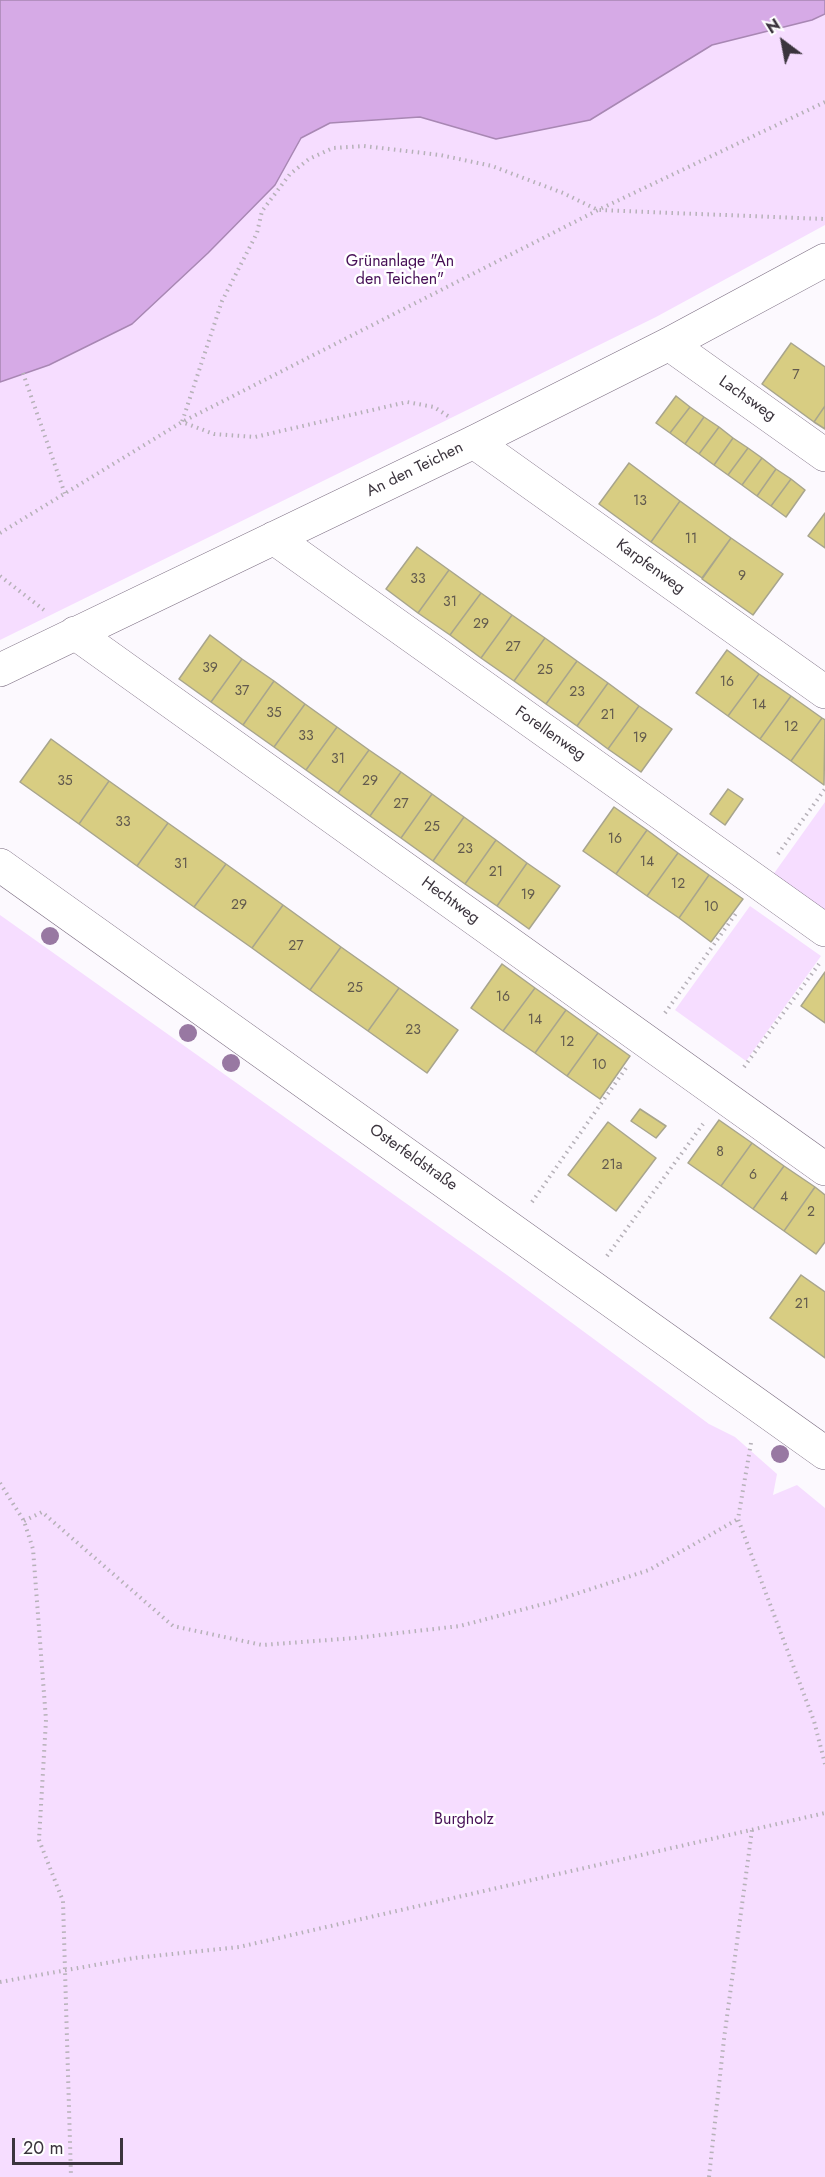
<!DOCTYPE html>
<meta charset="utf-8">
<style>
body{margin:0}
#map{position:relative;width:825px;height:2177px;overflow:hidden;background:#fcf9fe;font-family:Jost,sans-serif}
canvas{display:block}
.north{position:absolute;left:753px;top:12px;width:60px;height:60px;-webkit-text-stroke:4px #fff;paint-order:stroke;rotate:328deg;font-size:16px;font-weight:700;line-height:24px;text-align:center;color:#3b343d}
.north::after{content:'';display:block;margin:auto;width:21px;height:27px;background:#3b343d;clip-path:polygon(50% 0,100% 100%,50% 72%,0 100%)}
.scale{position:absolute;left:12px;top:2138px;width:111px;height:27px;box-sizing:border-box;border:3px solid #3b343d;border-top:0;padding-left:8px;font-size:18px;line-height:21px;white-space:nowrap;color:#3b343d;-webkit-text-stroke:4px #fff;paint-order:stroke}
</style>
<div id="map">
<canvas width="825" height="2177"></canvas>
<div class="north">N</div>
<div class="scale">20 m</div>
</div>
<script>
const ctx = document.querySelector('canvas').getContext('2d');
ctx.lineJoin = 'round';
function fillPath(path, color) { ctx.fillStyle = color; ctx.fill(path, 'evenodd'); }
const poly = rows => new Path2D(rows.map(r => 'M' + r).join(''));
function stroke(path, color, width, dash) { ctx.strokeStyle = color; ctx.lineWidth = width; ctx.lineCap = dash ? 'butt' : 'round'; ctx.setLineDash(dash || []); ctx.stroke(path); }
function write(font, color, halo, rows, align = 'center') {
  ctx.font = font + ' Jost,sans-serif'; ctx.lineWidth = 5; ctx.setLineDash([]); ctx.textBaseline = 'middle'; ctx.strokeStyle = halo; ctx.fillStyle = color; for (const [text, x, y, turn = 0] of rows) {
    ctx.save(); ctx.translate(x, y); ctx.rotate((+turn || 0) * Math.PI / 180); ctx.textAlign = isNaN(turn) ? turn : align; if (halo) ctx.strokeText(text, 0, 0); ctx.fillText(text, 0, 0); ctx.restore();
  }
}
fillPath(poly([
 [825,14,825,225,656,317,0,640,0,382,49,365,132,324,274,185,301,138,330,123,420,117,496,139,590,120,712,45,812,20],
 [825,802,825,918,770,879],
 [750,906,821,956,746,1061,675,1010],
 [0,915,507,1275,709,1424,735,1437,777,1474,773,1495,797,1485,825,1508,825,2177,0,2177]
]), '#f6ddff');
const water = poly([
 [0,0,825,0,825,14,812,20,712,45,590,120,496,139,420,117,330,123,301,138,275,185,208,253,132,324,49,365,0,382,0,0]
]);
fillPath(water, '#d6aae6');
stroke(water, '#a887b3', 1.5);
const building = poly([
 [791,343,825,367,825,406,814,422,762,384,791,343],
 [676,396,690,407,670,433,656,423,676,396],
 [825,406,825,429,814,422,825,406],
 [690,407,704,417,685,444,670,433,690,407],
 [704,417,719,427,699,454,685,444,704,417],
 [719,427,733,438,714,465,699,454,719,427],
 [733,438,748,448,728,475,714,465,733,438],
 [748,448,762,458,742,485,728,475,748,448],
 [762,458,776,469,757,496,742,485,762,458],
 [629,463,680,501,651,542,599,504,629,463],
 [776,469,791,479,771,506,757,496,776,469],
 [791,479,805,490,786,517,771,506,791,479],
 [680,501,731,538,702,578,651,542,680,501],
 [825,513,825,548,808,536,825,513],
 [731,538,783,574,753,615,702,579,731,538],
 [417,547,449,570,418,613,386,589,417,547],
 [449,570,481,593,450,635,418,613,449,570],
 [481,593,512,615,481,658,450,635,481,593],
 [512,615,545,638,514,681,481,658,512,615],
 [210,635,242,659,211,702,179,679,210,635],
 [545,638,577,661,546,704,514,681,545,638],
 [727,650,759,674,728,716,696,693,727,650],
 [242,659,274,681,243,725,211,702,242,659],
 [577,661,608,683,577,726,546,704,577,661],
 [759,674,791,696,760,739,728,716,759,674],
 [274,681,305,704,274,747,243,725,274,681],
 [608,683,639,706,608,749,577,726,608,683],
 [791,696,822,718,791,761,760,739,791,696],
 [305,704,337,727,306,770,274,747,305,704],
 [639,706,672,729,641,772,608,749,639,706],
 [822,718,825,720,824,785,791,761,822,718],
 [337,727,369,750,338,793,306,770,337,727],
 [51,739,109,781,79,824,20,782,51,739],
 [369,750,401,772,370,816,338,793,369,750],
 [401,772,432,794,401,838,370,816,401,772],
 [109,781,168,823,137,866,79,824,109,781],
 [728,789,743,799,725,825,710,814,728,789],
 [432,794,464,817,433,861,401,838,432,794],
 [614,807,647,830,616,874,583,851,614,807],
 [464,817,496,840,465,884,433,861,464,817],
 [168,823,226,864,194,907,137,866,168,823],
 [647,830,678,853,647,896,616,874,647,830],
 [496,840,527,863,497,906,465,884,496,840],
 [678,853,709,875,679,918,647,896,678,853],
 [527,863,560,886,529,929,497,906,527,863],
 [226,864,283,905,252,948,194,907,226,864],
 [709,875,743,899,711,942,679,918,709,875],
 [283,905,341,947,310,990,252,948,283,905],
 [341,947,399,988,368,1031,310,990,341,947],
 [502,964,535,988,503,1031,471,1008,502,964],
 [825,972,825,1023,801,1006,825,972],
 [399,988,458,1030,427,1073,368,1031,399,988],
 [535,988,566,1010,535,1053,503,1031,535,988],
 [566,1010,598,1033,567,1076,535,1053,566,1010],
 [598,1033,630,1056,600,1099,567,1076,598,1033],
 [640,1109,666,1126,656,1138,631,1121,640,1109],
 [719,1120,752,1143,721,1186,688,1163,719,1120],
 [608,1122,656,1158,616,1211,568,1175,608,1122],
 [752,1143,784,1166,753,1209,721,1186,752,1143],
 [784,1166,815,1187,784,1231,753,1209,784,1166],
 [815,1187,825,1195,825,1242,816,1254,784,1231,815,1187],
 [801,1275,825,1292,825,1358,770,1318,801,1275]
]);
fillPath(building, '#d8cd82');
stroke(building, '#a8a58d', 1.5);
const street = poly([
 [669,344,825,455],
 [474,442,825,692],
 [274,538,825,930],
 [75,633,825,1169],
 [0,670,474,442,669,344,825,260]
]);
const secondary = poly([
 [0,865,825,1453]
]);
stroke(street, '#7b6d81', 34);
stroke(secondary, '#7b6d81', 34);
stroke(poly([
 [23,373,65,494],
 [448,416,434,407,407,402,255,437,214,434,182,422,222,301,257,233,262,211,290,174,309,159,333,148,364,146,440,155,492,166,563,193,598,210,825,219],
 [0,533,182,422,598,210,825,102],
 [0,576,44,610],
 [778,854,825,789],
 [665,1013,737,912],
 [744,1067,819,964],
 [532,1202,626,1068],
 [607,1256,703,1124],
 [751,1443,738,1519,814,1721,825,1764],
 [0,1483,24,1521,33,1549,46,1720,39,1840,63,1901,71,2177],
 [24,1521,42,1512,173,1626,262,1645,355,1638,460,1626,551,1602,649,1570,738,1519],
 [0,1982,134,1958,239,1947,825,1813],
 [709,2177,724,2039,752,1830]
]), '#b6b1b8', 4, [1.5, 4.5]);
stroke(street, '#fff', 33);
stroke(secondary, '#fff', 33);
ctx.fillStyle = '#9878a2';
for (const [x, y] of [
 [50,936],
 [188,1033],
 [231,1063],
 [780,1454]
]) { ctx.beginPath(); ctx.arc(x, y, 9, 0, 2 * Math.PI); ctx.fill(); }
write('14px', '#625a4e', null, [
 ["7",796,376],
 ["13",640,502],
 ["11",691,540],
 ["9",742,577],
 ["33",418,580],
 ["31",450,603],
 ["29",481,625],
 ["27",513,648],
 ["39",210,669],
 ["25",545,671],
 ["16",727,683],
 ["37",242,692],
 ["23",577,693],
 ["14",759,706],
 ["35",274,714],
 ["21",608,716],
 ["12",791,728],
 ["33",306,737],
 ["19",640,739],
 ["31",338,760],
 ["35",65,782],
 ["29",370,782],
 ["27",401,805],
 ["33",123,823],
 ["25",432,828],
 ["16",615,840],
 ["23",465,850],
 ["14",647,863],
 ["31",181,865],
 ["21",496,873],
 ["12",678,885],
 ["19",528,896],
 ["29",239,906],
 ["10",711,908],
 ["27",296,947],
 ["25",355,989],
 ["16",503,998],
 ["14",535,1021],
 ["23",413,1031],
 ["12",567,1043],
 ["10",599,1066],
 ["8",720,1153],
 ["21a",612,1166],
 ["6",753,1176],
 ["4",784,1198],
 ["2",811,1213],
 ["21",802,1305]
]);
write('16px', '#460e56', '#fff', [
 ["Grünanlage \"An",400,262],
 ["den Teichen\"",400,280],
 ["Burgholz",464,1820]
]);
write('16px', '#3b343d', '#fff', [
 ["Lachsweg",747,399,35],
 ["An den Teichen",415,470,-26],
 ["Karpfenweg",650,567,36],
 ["Forellenweg",550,734,35],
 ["Hechtweg",450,901,36],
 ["Osterfeldstraße",413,1158,35]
]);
</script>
